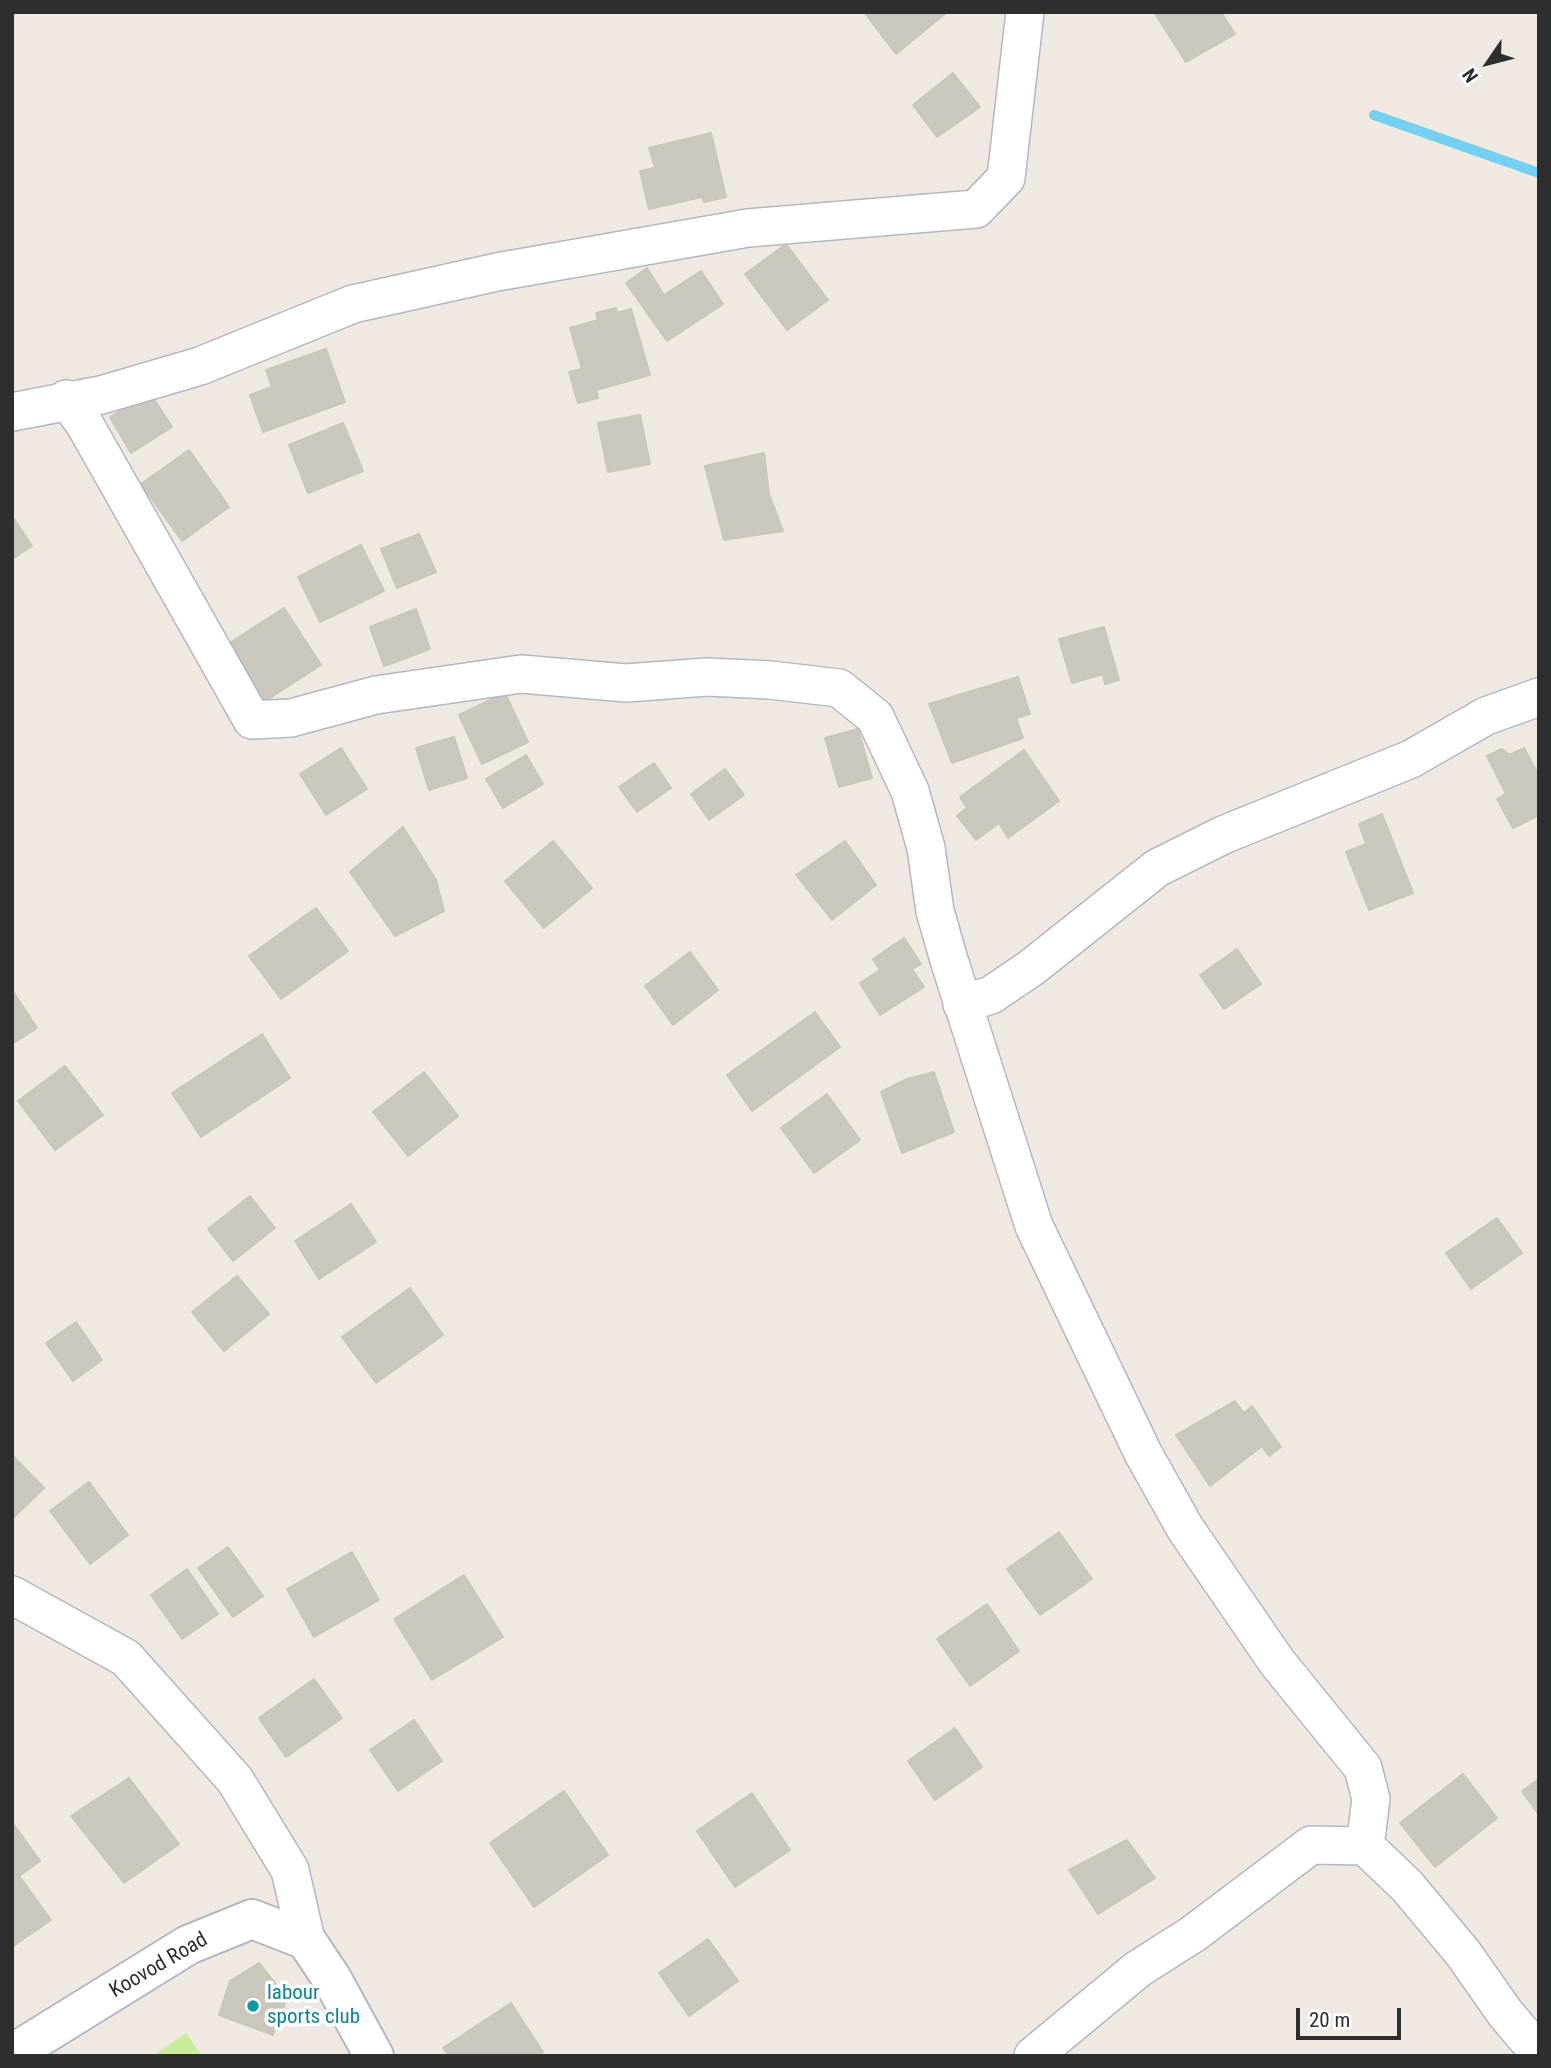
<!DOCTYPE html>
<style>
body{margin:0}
#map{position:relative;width:1551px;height:2068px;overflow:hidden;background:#efe9e1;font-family:"Roboto Condensed",sans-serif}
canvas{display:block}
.frame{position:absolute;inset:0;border:14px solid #2e2e2e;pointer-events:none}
.north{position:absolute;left:1453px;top:28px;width:70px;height:70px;-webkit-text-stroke:5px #fff;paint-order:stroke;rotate:235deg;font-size:19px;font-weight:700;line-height:28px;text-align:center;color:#2e2e2e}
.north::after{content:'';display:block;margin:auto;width:24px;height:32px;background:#2e2e2e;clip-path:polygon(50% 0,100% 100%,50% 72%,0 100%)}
.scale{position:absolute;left:1296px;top:2008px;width:105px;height:32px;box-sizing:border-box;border:4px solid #2e2e2e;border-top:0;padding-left:9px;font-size:21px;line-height:24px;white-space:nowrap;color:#2e2e2e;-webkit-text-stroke:5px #fff;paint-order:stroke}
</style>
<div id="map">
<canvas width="1551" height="2068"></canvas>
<div class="frame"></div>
<div class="north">N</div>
<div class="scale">20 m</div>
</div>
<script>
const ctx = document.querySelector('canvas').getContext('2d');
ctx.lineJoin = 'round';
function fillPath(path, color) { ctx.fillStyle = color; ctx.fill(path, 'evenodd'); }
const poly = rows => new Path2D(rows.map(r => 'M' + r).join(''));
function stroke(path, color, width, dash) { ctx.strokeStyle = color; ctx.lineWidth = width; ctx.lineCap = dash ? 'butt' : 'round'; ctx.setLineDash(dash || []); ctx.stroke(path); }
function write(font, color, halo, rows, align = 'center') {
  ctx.font = font + ' "Roboto Condensed",sans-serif'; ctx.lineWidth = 7; ctx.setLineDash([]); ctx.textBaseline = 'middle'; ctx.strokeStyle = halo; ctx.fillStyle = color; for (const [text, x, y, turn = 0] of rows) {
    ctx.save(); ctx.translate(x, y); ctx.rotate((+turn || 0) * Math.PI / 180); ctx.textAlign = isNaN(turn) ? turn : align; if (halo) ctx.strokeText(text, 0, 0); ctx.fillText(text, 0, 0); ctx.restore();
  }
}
fillPath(poly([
 [186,2033,202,2056,153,2056]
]), '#c9ec9a');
stroke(poly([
 [1374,115,1539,173]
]), '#75cff0', 10);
const building = poly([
 [864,12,947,12,896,54,864,12],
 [1154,12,1221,12,1235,34,1186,62,1154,12],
 [953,73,980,107,937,137,913,105,953,73],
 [711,133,726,197,704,202,702,197,649,209,640,171,655,168,649,148,711,133],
 [786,244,828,300,787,330,745,274,786,244],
 [647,268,664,295,701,271,723,304,667,341,626,283,647,268],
 [616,308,617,313,631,309,650,375,596,390,598,398,578,403,569,372,582,369,570,328,598,320,596,313,616,308],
 [326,349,345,402,263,432,250,395,272,387,266,370,326,349],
 [150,393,172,427,131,453,110,417,150,393],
 [640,415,650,464,608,472,598,423,640,415],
 [343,423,363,471,308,493,289,445,343,423],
 [189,450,229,507,182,541,141,484,189,450],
 [764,453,769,494,783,531,724,540,705,466,764,453],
 [12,516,32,546,12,559,12,516],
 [419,534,436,572,397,588,381,549,419,534],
 [361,545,384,591,320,622,298,577,361,545],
 [284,608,321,665,262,703,225,646,284,608],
 [416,609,430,649,384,666,370,627,416,609],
 [1104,627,1119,680,1105,684,1103,674,1072,683,1059,639,1104,627],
 [1018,677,1030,714,1016,718,1023,738,952,763,929,704,1018,677],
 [505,693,528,742,482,764,459,715,505,693],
 [858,729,872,778,839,787,825,738,858,729],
 [454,737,467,778,429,790,416,748,454,737],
 [341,748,367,789,326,815,300,774,341,748],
 [1524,748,1539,776,1539,815,1513,828,1497,799,1506,794,1487,756,1502,749,1510,755,1524,748],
 [1024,750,1059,801,1008,838,999,823,976,840,957,816,967,808,960,797,1024,750],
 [526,755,543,784,503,808,486,779,526,755],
 [654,763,671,788,637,812,619,787,654,763],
 [725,769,744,795,709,820,691,794,725,769],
 [1382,814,1413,893,1369,910,1346,852,1366,844,1359,824,1382,814],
 [403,827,436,880,444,911,395,936,350,872,403,827],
 [553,841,592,888,544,928,505,881,553,841],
 [845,841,876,885,832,920,796,875,845,841],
 [316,908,348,951,281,999,249,956,316,908],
 [904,938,921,964,912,969,924,987,880,1015,860,983,880,970,873,959,904,938],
 [1237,949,1261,984,1224,1009,1200,975,1237,949],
 [690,952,718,990,673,1025,645,986,690,952],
 [12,990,37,1028,12,1044,12,990],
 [815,1012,840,1047,752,1111,727,1075,815,1012],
 [262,1034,290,1078,201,1137,172,1093,262,1034],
 [65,1066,103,1115,55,1150,18,1101,65,1066],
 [424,1072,458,1116,408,1156,373,1112,424,1072],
 [934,1072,954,1132,902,1153,881,1092,907,1079,934,1072],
 [827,1094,860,1140,814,1173,781,1128,827,1094],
 [250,1196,275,1228,233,1261,208,1229,250,1196],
 [351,1204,376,1242,319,1279,295,1241,351,1204],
 [1497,1218,1522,1253,1471,1289,1446,1253,1497,1218],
 [237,1276,269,1314,224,1351,192,1312,237,1276],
 [410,1288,443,1335,376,1383,342,1337,410,1288],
 [76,1322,102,1360,73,1381,46,1343,76,1322],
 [1235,1401,1244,1413,1252,1406,1281,1447,1269,1456,1262,1446,1210,1486,1176,1435,1235,1401],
 [12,1455,44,1488,12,1519,12,1455],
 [89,1482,128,1535,90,1564,50,1511,89,1482],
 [1059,1532,1092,1579,1040,1615,1007,1569,1059,1532],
 [228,1547,263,1596,233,1617,198,1568,228,1547],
 [352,1552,379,1600,314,1637,287,1589,352,1552],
 [187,1569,218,1614,182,1639,151,1595,187,1569],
 [464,1575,503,1637,432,1680,394,1619,464,1575],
 [987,1604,1019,1651,970,1686,937,1639,987,1604],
 [314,1679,342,1718,286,1757,259,1718,314,1679],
 [414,1720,442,1761,398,1791,370,1750,414,1720],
 [955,1728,982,1767,935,1800,908,1761,955,1728],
 [1463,1774,1497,1818,1435,1867,1400,1823,1463,1774],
 [129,1778,179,1844,124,1883,71,1816,129,1778],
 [1539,1779,1539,1815,1522,1791,1539,1779],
 [564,1791,608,1855,534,1907,490,1843,564,1791],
 [752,1793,790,1850,735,1887,697,1831,752,1793],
 [12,1822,40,1861,19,1876,51,1920,12,1947,12,1822],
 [1127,1840,1155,1878,1098,1914,1069,1870,1127,1840],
 [708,1939,738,1981,689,2016,659,1973,708,1939],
 [259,1963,287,1998,273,2035,219,2015,230,1981,259,1963],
 [511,2003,543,2052,537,2056,449,2056,443,2048,511,2003]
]);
fillPath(building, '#cbc7bf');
stroke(building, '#cbc5ba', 2);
const street = poly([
 [66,399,84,423,252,720,291,718,376,695,521,674,626,683,707,677,770,680,839,688,875,717,910,791,926,848,935,911,949,960,1034,1226,1143,1453,1185,1528,1277,1662,1363,1768,1371,1799,1365,1846],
 [12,412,101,395,200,366,353,304,497,272,748,228,976,209,1006,178,1025,12],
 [962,1004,991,995,1031,968,1157,868,1223,835,1411,759,1486,716,1539,697],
 [12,1595,126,1658,235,1780,290,1870,306,1940],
 [1033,2056,1138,1969,1193,1934,1311,1845,1365,1846,1407,1886,1463,1953,1505,2013,1539,2053]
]);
const secondary = poly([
 [12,2054,188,1945,252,1919,306,1940,332,1979,374,2056]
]);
stroke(street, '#b4b7c1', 40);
stroke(secondary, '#b4b7c1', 42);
stroke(street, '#fff', 37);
stroke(secondary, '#fff', 38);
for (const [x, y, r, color] of [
 [253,2006,7,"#0f9aa8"]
]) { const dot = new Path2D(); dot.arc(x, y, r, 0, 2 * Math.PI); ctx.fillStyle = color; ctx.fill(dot); stroke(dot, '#fff', 2.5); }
write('21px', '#2e2e2e', '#fff', [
 ["Koovod Road",159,1966,-30]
]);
write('21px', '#0d838f', '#fff', [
 ["labour",267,1994],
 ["sports club",267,2018]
], 'left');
</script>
